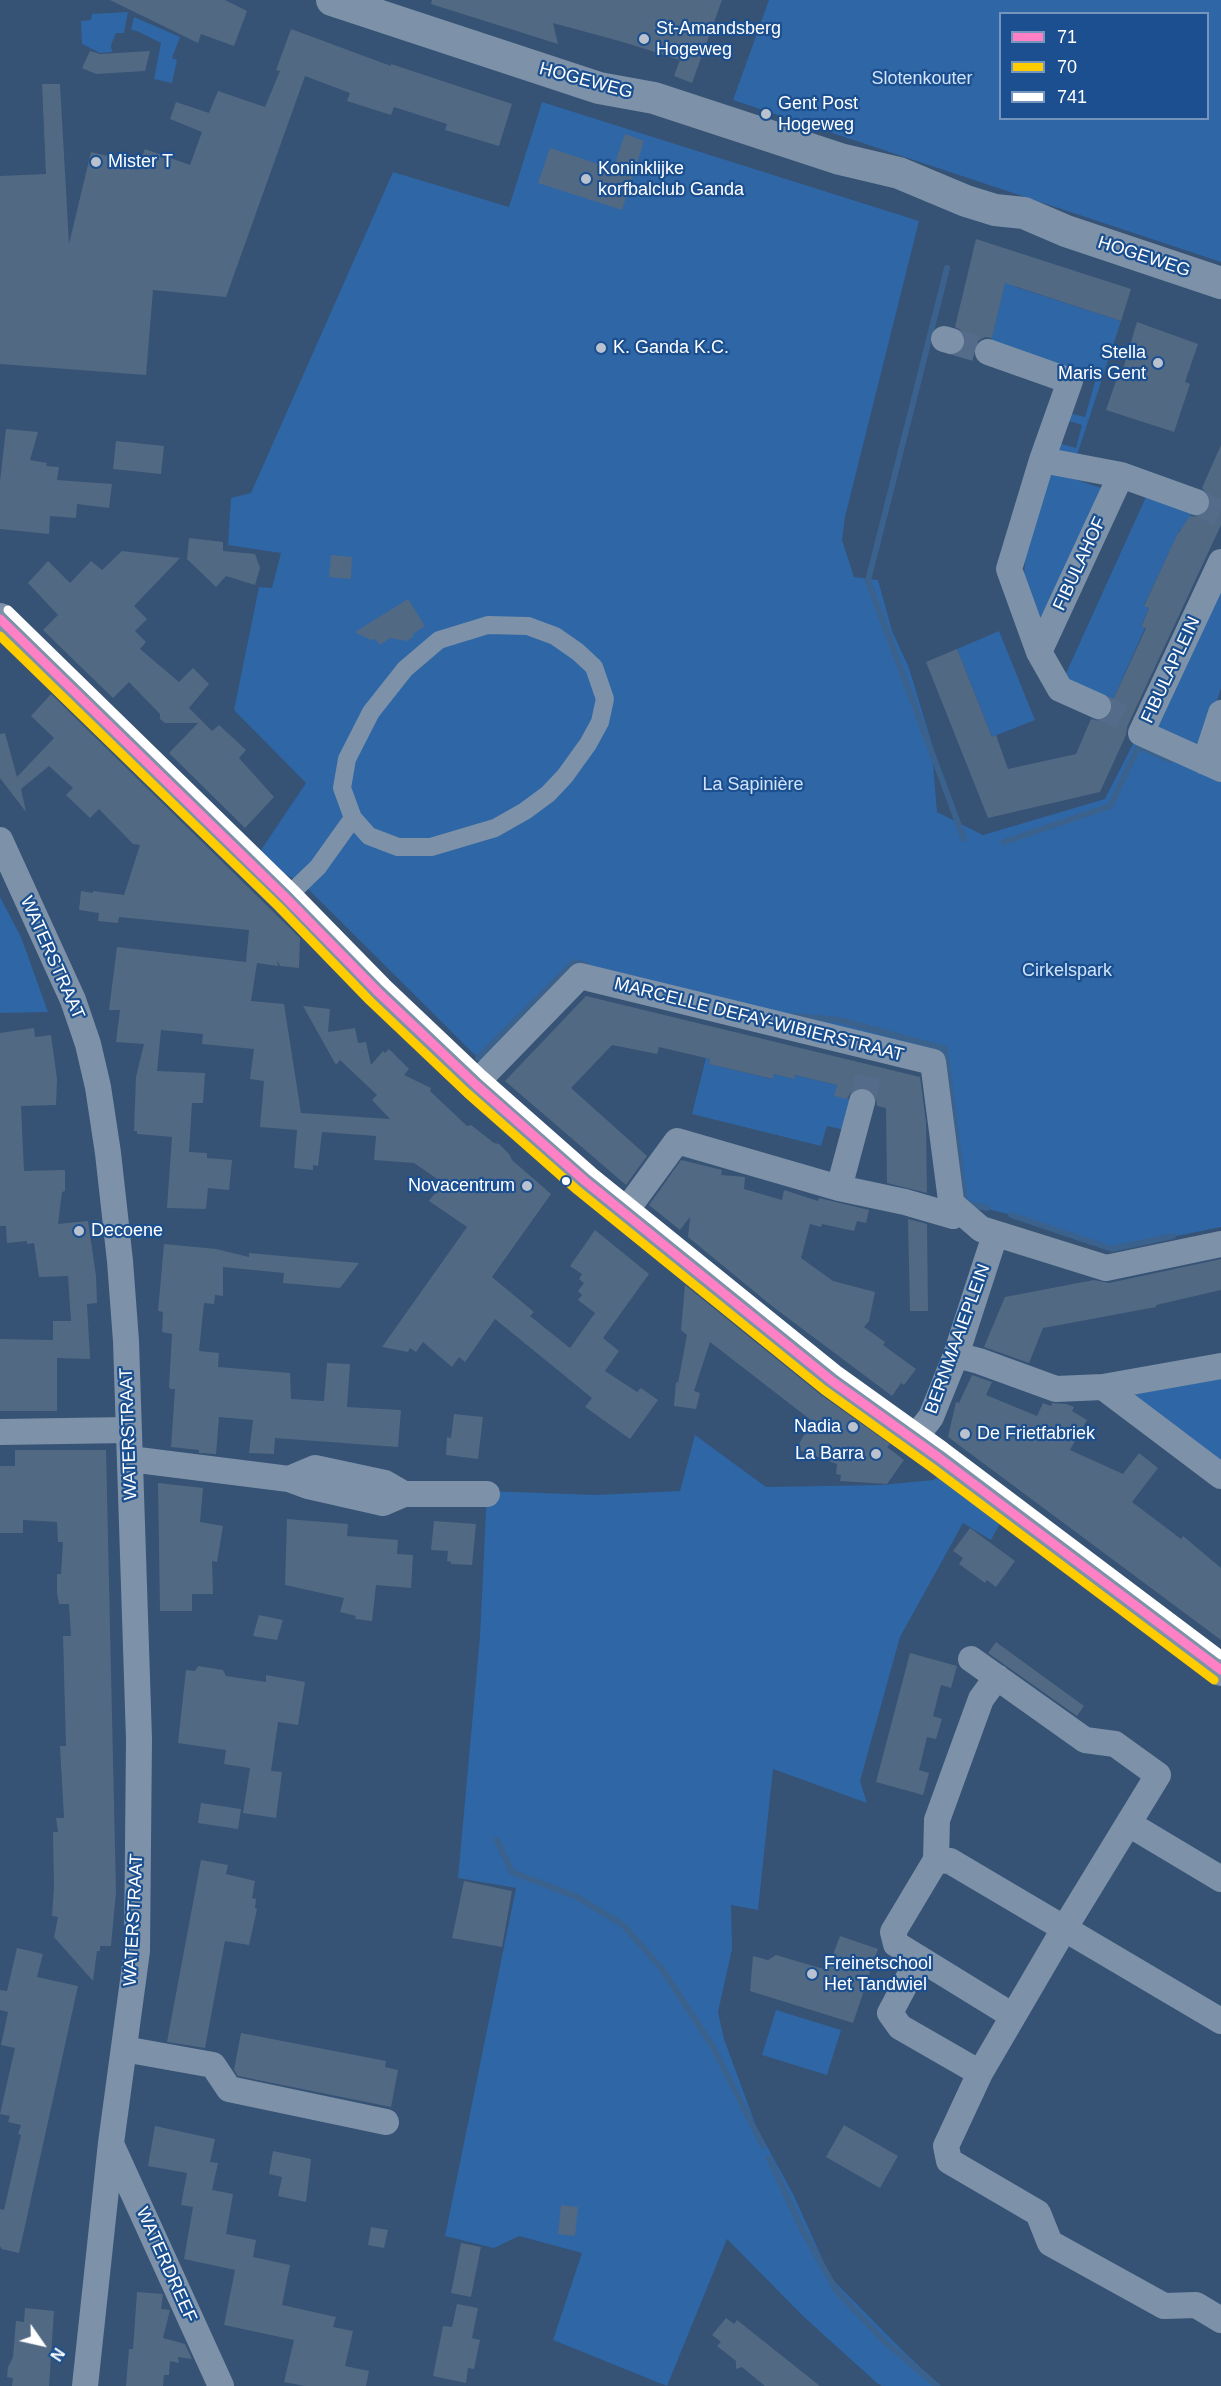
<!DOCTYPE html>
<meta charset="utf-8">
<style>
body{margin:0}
#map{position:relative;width:1221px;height:2386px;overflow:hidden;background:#365274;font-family:Arial,sans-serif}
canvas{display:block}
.legend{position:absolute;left:999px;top:12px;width:210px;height:108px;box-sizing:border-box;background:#1b4f8f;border:2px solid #7695bc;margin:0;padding:8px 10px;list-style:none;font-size:18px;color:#fff}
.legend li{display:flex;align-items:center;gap:12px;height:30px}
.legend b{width:30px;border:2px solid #7695bc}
.north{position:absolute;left:12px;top:2314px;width:60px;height:60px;-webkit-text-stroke:4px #1b4f8f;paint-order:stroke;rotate:124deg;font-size:16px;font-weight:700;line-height:24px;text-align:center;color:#fff}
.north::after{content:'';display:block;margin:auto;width:21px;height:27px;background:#fff;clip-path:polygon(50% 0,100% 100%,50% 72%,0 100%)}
</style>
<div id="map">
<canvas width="1221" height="2386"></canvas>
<ul class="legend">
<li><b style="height:8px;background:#ff80c5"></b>71</li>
<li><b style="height:8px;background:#fc0"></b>70</li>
<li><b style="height:8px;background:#fff"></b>741</li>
</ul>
<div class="north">N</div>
</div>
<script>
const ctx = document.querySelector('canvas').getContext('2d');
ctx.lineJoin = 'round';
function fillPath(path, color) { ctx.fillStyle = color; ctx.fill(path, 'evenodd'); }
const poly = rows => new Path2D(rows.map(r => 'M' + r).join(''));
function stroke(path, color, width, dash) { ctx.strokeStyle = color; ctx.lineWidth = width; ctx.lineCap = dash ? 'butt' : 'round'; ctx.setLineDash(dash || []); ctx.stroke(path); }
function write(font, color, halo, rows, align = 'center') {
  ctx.font = font + ' Arial,sans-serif'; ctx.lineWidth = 4.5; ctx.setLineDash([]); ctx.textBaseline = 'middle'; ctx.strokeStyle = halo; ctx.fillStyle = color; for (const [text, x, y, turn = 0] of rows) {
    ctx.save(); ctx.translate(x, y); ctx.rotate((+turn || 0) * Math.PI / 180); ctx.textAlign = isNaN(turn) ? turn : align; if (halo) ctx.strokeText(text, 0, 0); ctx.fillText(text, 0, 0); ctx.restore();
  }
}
fillPath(poly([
 [769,0,1221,0,1221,262,733,100],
 [1000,14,1208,14,1208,118,1000,118],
 [128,12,124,33,116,33,111,45,112,52,100,53,82,44,81,21,91,20,92,14],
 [134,17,180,37,172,58,177,60,172,83,154,79,161,43,137,31,131,30],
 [542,102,919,221,845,517,842,540,854,577,878,580,892,631,909,668,931,741,937,812,983,835,1105,799,1133,744,1221,782,1221,1227,1112,1249,1011,1215,965,1203,938,1056,578,968,484,1064,306,887,257,856,306,783,234,710,259,587,272,588,281,553,228,545,231,498,251,493,393,172,509,207],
 [1006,278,1016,287,1121,321,1077,455,1056,450,1058,443,1076,448,1082,425,1066,420,1068,413,1085,417,1096,379,990,346],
 [1054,472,1101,488,1043,620,1038,618,1024,573,1026,552,1050,477],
 [1150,488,1199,511,1197,515,1192,513,1184,531,1180,529,1150,593,1144,605,1149,608,1141,626,1145,628,1112,702,1063,680],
 [1221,583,1221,688,1202,745,1192,751,1157,726],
 [999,631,1035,720,992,737,957,649],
 [0,897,21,937,48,1012,0,1013],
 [706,1058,710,1059,709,1064,772,1079,774,1074,794,1079,795,1075,837,1085,835,1096,853,1100,845,1130,827,1126,821,1146,692,1114],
 [1221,1372,1221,1462,1137,1400,1134,1394],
 [695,1435,766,1487,881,1485,933,1480,943,1474,1003,1518,991,1540,963,1523,900,1637,860,1781,867,1803,773,1769,758,1910,731,1905,732,1949,718,2012,724,2039,756,2126,793,2194,831,2278,905,2353,941,2386,882,2386,877,2383,804,2317,727,2239,667,2386,553,2340,582,2253,519,2236,494,2248,445,2236,516,1888,458,1878,480,1636,487,1491,596,1495,680,1491],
 [776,2010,841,2030,827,2075,762,2055]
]), '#2f66a5');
stroke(poly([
 [947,268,868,581,964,839],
 [1004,842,1110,806,1139,746,1170,760],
 [794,1016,839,1020,945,1049,965,1203,987,1208],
 [478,1058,574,962,586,965],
 [1011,1215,1112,1249,1173,1236],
 [497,1840,512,1872,577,1897,623,1925,662,1969,713,2047,763,2146],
 [769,2158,802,2229,836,2290,882,2339,937,2386]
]), '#3b618d', 6);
fillPath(poly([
 [110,0,225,0,247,11,234,46,201,34,198,43],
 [432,0,722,0,692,83,674,76,680,60,623,42,553,23,558,44,431,4],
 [291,29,391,66,391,64,512,104,499,146,452,132,445,130,447,124,394,107,391,115,347,101,350,93,305,76,226,297,153,290,146,375,0,364,0,176,46,174,42,84,60,84,69,244,91,152,125,160,123,166,137,170,145,149,190,165,202,132,170,119,176,102,209,113,218,91,265,107,280,71,276,70],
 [90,51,100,54,150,51,145,71,96,74,82,68],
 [625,134,644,141,622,210,538,183,550,148,613,169],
 [976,239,1131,289,1121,321,1005,283,992,338,985,337,978,341,973,354,962,351,966,345,965,337,961,330,955,327],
 [1137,322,1198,344,1185,382,1190,384,1174,432,1106,410,1118,375,1121,376],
 [6,429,38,432,30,460,47,463,46,466,59,467,57,480,112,484,109,508,77,504,76,518,50,516,49,534,0,529,0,481],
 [116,441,164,446,161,474,113,469],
 [1221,445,1221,525,1127,727,1126,735,1100,792,988,818,926,662,957,649,992,737,996,735,1008,769,1076,754,1091,719,1100,721,1107,718,1111,713,1112,702,1146,628,1141,627,1149,608,1144,606,1177,535,1190,516,1199,517,1205,514,1210,508,1211,499,1202,488],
 [189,538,223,542,223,551,255,554,260,568,255,585,226,576,216,587,187,559],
 [122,551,180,558,134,606,147,619,135,631,146,642,140,649,179,682,193,668,209,684,189,708,212,731,219,725,246,750,239,758,274,797,245,828,169,753,198,723,165,723,160,719,160,714,129,682,113,698,43,630,58,615,28,583,48,561,70,583,91,561,102,570],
 [331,555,352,557,351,579,329,577],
 [408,599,425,626,414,633,413,637,407,641,390,638,380,645,375,639,371,640,355,632],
 [51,694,300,938,299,968,280,966,277,960,278,966,257,963,251,1001,284,1004,301,1113,390,1119,372,1100,377,1095,340,1060,336,1065,303,1006,330,1009,328,1032,355,1028,358,1043,366,1042,371,1065,383,1051,385,1053,389,1049,409,1069,404,1075,431,1088,430,1091,467,1126,471,1125,494,1143,499,1144,509,1154,512,1160,551,1194,492,1277,534,1312,530,1316,570,1348,595,1313,578,1300,582,1295,578,1291,584,1283,579,1279,582,1274,570,1266,595,1230,649,1274,603,1338,619,1351,605,1371,637,1392,641,1388,658,1400,630,1439,585,1407,592,1398,495,1319,465,1362,459,1357,452,1367,423,1342,416,1352,410,1348,408,1352,382,1347,467,1227,429,1201,443,1183,414,1163,374,1160,376,1136,322,1132,318,1166,313,1165,313,1170,294,1168,297,1130,260,1127,264,1081,250,1079,254,1049,202,1044,203,1034,161,1030,157,1071,205,1073,203,1103,192,1103,189,1152,207,1153,207,1158,232,1160,229,1190,208,1188,206,1209,167,1208,172,1137,137,1134,137,1131,134,1131,136,1077,144,1044,116,1042,120,1010,109,1010,117,947,246,962,249,930,119,917,118,923,98,921,99,913,79,910,81,891,93,893,93,891,124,895,140,845,133,844,99,809,90,818,66,795,73,788,49,766,21,789,26,812,0,778,0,734,5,733,17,777,54,738,31,716],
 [586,996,920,1077,926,1122,927,1193,887,1183,886,1108,877,1106,876,1098,872,1091,866,1088,858,1088,851,1092,847,1099,834,1096,837,1085,795,1075,794,1079,774,1074,773,1079,709,1064,710,1059,659,1047,657,1054,612,1045,571,1088,647,1156,626,1185,505,1081],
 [34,1028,35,1037,51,1035,57,1079,56,1105,21,1106,24,1171,65,1170,65,1191,62,1192,58,1224,88,1221,96,1276,97,1303,87,1304,90,1359,57,1358,57,1411,0,1411,0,1339,53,1340,53,1321,71,1321,68,1276,39,1277,34,1243,27,1244,27,1241,7,1243,6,1226,0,1226,0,1033],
 [681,1160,722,1170,721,1175,745,1177,744,1189,782,1200,784,1190,818,1201,819,1198,869,1210,866,1223,857,1221,854,1231,822,1224,821,1227,810,1224,801,1258,833,1281,875,1292,869,1321,864,1327,885,1342,883,1345,916,1369,904,1385,901,1383,892,1396,772,1306,688,1237,690,1217,680,1230,649,1205],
 [908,1219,927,1224,928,1311,910,1311],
 [164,1244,216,1249,249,1257,249,1253,359,1263,340,1288,283,1283,284,1273,223,1267,223,1296,215,1295,214,1304,204,1303,199,1351,219,1353,218,1367,290,1373,291,1399,324,1401,327,1363,350,1364,347,1407,401,1410,398,1447,275,1438,274,1454,249,1453,253,1420,219,1417,216,1454,199,1453,199,1450,171,1447,175,1389,170,1389,169,1386,172,1334,162,1332,163,1312,158,1311],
 [1221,1259,1221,1290,1156,1305,1156,1307,1043,1328,1029,1363,984,1347,1005,1297,1094,1280,1109,1283],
 [685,1285,821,1395,890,1444,887,1447,904,1460,887,1484,840,1481,841,1475,836,1474,837,1464,796,1449,812,1421,710,1342,694,1391,700,1393,696,1409,674,1406,676,1382,678,1383,687,1335,681,1330],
 [972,1375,992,1382,986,1395,1037,1416,1043,1403,1051,1406,1052,1403,1066,1404,1074,1407,1072,1411,1087,1420,1070,1450,1123,1474,1139,1453,1158,1468,1132,1502,1181,1539,1183,1536,1221,1568,1221,1640,948,1437,956,1402,959,1403],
 [454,1414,483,1417,478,1459,446,1455,447,1437,451,1438],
 [15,1450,106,1450,116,1892,111,1946,100,1946,100,1951,97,1951,93,1981,54,1937,58,1917,52,1916,54,1887,53,1832,58,1832,56,1818,64,1818,60,1746,66,1746,63,1636,71,1636,69,1604,59,1604,57,1593,57,1574,61,1574,63,1542,58,1542,57,1522,23,1520,23,1533,0,1533,0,1466,15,1466],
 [158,1483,203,1488,200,1522,223,1526,217,1562,212,1561,213,1594,192,1594,192,1611,160,1611],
 [287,1519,348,1524,347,1536,398,1540,397,1554,413,1555,411,1588,376,1585,372,1621,355,1619,356,1616,340,1612,344,1598,285,1585],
 [434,1521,476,1524,472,1565,451,1564,451,1562,447,1561,448,1551,431,1550],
 [970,1528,1015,1561,996,1587,987,1580,985,1583,959,1564,963,1558,953,1551],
 [259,1615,283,1620,277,1640,253,1636],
 [996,1642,1084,1706,1077,1716,988,1653],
 [910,1653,957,1666,951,1688,941,1685,933,1716,942,1719,936,1739,927,1737,919,1770,929,1773,923,1795,876,1782],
 [198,1666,223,1670,226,1676,266,1682,266,1675,305,1682,298,1725,278,1722,271,1771,282,1772,276,1818,243,1813,250,1768,224,1764,226,1750,178,1743,186,1670,195,1671],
 [201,1803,241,1809,238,1829,198,1823],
 [201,1860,228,1865,226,1874,255,1881,252,1898,256,1899,255,1908,257,1909,249,1945,225,1941,205,2048,167,2042],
 [464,1881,512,1891,502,1947,452,1938],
 [840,1936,878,1949,853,2023,750,1991,753,1956,768,1960,776,1955,827,1970],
 [17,1948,43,1954,37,1977,78,1986,19,2253,2,2249,0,2246,0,2209,4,2210,21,2135,18,2134,21,2125,8,2122,10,2116,0,2114,15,2048,1,2045,8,2012,0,2010,0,1990,7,1991],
 [241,2033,386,2061,385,2067,398,2070,391,2107,238,2076,234,2070],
 [844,2125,898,2156,880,2188,826,2157],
 [155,2126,215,2139,210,2162,218,2163,212,2190,233,2194,226,2234,256,2240,253,2257,290,2265,282,2305,336,2317,333,2327,353,2331,345,2366,369,2371,366,2386,305,2386,284,2382,294,2340,224,2325,235,2270,184,2259,193,2207,181,2205,187,2173,148,2166],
 [273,2151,311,2159,306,2202,278,2196,282,2177,269,2174],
 [561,2205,578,2207,575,2236,558,2234],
 [371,2227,388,2230,384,2248,368,2245],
 [461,2243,481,2247,471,2297,451,2293],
 [137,2292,163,2294,161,2309,170,2310,163,2338,185,2344,192,2359,178,2357,179,2363,170,2361,169,2375,164,2375,163,2386,126,2386,129,2349,133,2349],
 [457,2304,478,2308,472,2338,480,2340,474,2369,468,2368,466,2383,433,2376,443,2326,452,2327],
 [25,2308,54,2311,49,2386,12,2386,13,2378,7,2377,8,2367,13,2357,16,2321,24,2322],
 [726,2318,734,2324,737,2320,820,2386,765,2386,742,2367,736,2369,736,2361,717,2346,721,2342,712,2335]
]), '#526984');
stroke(poly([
 [951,341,988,352],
 [1196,502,1221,514],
 [1098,706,1132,722],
 [862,1102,871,1065]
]), '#546c89', 26, [26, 13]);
stroke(poly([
 [488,625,528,626,555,636,578,652,594,667,605,699,600,722,588,744,565,776,548,794,525,811,495,828,431,847,398,847,369,836,353,818,342,788,347,759,371,712,405,669,439,640,488,625],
 [286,898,318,867,353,818]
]), '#7d92a8', 18);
stroke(poly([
 [944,339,951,341],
 [988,352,1070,381,1042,460,1009,569,1039,652,1060,689,1098,706],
 [1121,475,1196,502],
 [1039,652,1121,475,1042,460],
 [1141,733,1221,562],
 [1141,733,1221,769],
 [1205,762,1221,713],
 [0,840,73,1000,88,1044,98,1087,108,1153,120,1261,126,1341,139,1739,137,1951,111,2143,85,2386],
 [475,1084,580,976,933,1062,953,1216,905,1202,839,1188,677,1141,625,1212],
 [839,1188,862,1102],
 [951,1203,981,1229,1106,1268,1221,1244],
 [956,1355,979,1361,1056,1389,1103,1387],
 [1221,1366,1103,1387,1221,1476],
 [0,1432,129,1430],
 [914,1439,931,1417,956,1355,995,1235],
 [130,1459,289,1479,308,1486,383,1503,404,1494,487,1494],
 [289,1479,315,1468,385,1483,404,1494],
 [971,1659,1085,1740,1115,1744,1158,1775,1064,1929,980,2073,946,2146,949,2161,1038,2213,1050,2243,1164,2306,1196,2305,1221,2320],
 [1129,1824,1221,1879],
 [936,1860,937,1820,981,1699,997,1677],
 [919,1958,890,2013,900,2027,980,2073],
 [1013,2016,896,1944,893,1932,936,1860,950,1861,1221,2021],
 [124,2049,213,2065,229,2089,386,2122],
 [111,2144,221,2386]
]), '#7d92a8', 26);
stroke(poly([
 [332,0,599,88,654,98,840,159,899,173,966,201,995,210,1024,213,1066,231,1221,283],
 [0,619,286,898,378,992,475,1084,585,1181,832,1381,938,1457,1221,1670]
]), '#7d92a8', 32);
stroke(poly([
 [0,619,286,898,378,992,475,1084,585,1181,832,1381,938,1457,1221,1670]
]), '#ff80c5', 9);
stroke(poly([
 [0,636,278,906,370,1001,467,1093,577,1190,824,1390,931,1467,1214,1680]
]), '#fc0', 9);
stroke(poly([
 [8,610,294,889,386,983,483,1075,593,1172,839,1371,945,1447,1221,1655]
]), '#fff', 9);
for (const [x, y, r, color] of [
 [644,39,6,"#b9c2ce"],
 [766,114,6,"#b9c2ce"],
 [96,162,6,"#b9c2ce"],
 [586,179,6,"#b9c2ce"],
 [601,348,6,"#b9c2ce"],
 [1158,363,6,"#b9c2ce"],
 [566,1181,5,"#fff"],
 [527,1186,6,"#b9c2ce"],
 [79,1231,6,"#b9c2ce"],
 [853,1427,6,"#b9c2ce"],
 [965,1434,6,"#b9c2ce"],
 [876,1454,6,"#b9c2ce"],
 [812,1974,6,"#b9c2ce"]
]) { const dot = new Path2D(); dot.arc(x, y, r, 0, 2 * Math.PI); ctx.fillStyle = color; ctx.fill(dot); stroke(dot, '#1b4f8f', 2); }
write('18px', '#fff', '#1b4f8f', [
 ["St-Amandsberg",656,29],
 ["Hogeweg",656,50],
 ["Gent Post",778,104],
 ["Hogeweg",778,125],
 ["Mister T",108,162],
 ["Koninklijke",598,169],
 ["korfbalclub Ganda",598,190],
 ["K. Ganda K.C.",613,348],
 ["Stella",1146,353,"right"],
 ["Maris Gent",1146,374,"right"],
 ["Novacentrum",515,1186,"right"],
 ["Decoene",91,1231],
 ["Nadia",841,1427,"right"],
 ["De Frietfabriek",977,1434],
 ["La Barra",864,1454,"right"],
 ["Freinetschool",824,1964],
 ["Het Tandwiel",824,1985]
], 'left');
write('18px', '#cfe3fa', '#1b4f8f', [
 ["Slotenkouter",922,79],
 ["La Sapinière",753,785],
 ["Cirkelspark",1067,971]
]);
write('18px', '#fff', '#1b4f8f', [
 ["HOGEWEG",586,81,15],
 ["HOGEWEG",1144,257,18],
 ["FIBULAHOF",1080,564,-65],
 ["FIBULAPLEIN",1171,670,-65],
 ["WATERSTRAAT",52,958,66],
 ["MARCELLE DEFAY-WIBIERSTRAAT",759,1020,14],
 ["BERNMAAIEPLEIN",958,1339,-70],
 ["WATERSTRAAT",129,1434,-92],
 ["WATERSTRAAT",134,1920,-87],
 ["WATERDREEF",166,2265,66]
]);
</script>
